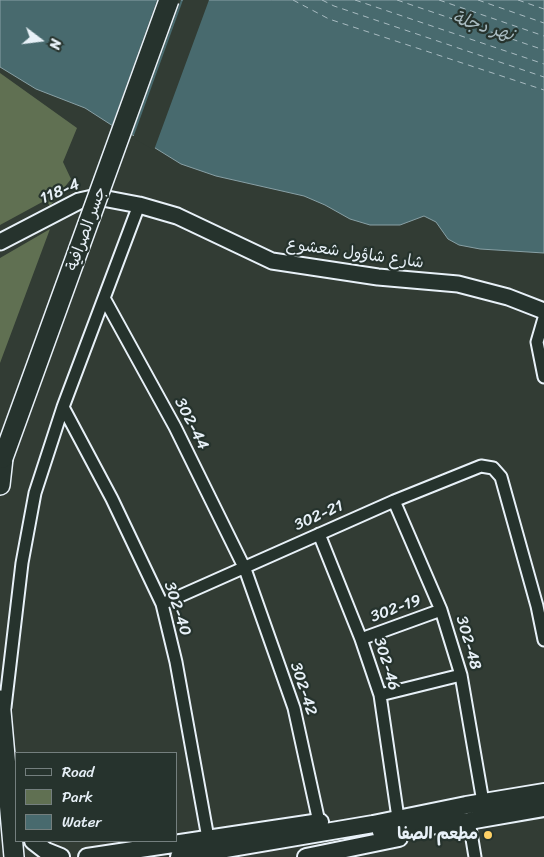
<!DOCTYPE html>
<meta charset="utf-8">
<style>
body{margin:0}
#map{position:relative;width:544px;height:857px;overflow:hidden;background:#323c34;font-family:Sriracha,sans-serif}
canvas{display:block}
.legend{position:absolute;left:15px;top:752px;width:162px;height:90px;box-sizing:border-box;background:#26332d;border:1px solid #747f7e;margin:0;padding:6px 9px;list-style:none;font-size:15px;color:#e8f1f8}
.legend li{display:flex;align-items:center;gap:10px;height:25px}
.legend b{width:25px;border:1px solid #747f7e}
.north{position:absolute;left:15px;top:15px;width:50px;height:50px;-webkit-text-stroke:4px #26332d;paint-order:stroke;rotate:105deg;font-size:14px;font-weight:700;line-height:20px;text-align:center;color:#e8f1f8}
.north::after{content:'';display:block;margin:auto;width:18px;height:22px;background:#e8f1f8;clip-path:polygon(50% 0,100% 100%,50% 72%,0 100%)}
</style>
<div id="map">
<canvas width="544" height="857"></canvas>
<ul class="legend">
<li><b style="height:6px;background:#26332d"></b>Road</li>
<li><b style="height:14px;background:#607052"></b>Park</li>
<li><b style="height:14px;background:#486a6e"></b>Water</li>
</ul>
<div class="north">N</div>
</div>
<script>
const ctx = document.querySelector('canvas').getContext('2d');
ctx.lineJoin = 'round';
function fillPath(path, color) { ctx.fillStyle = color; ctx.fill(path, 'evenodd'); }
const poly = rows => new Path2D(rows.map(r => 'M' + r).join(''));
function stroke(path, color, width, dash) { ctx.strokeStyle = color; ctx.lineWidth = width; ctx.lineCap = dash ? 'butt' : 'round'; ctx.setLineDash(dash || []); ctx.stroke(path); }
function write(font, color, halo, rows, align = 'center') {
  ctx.font = font + ' Sriracha,"Playpen Sans Arabic",sans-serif'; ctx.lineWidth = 4.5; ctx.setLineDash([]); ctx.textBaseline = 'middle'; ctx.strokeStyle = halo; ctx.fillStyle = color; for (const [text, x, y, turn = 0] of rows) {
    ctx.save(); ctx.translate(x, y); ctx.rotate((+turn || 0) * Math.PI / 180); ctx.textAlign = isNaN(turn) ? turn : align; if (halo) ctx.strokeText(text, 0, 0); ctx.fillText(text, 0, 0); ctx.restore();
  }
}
fillPath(poly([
 [0,73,77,128,63,162,71,179,50,206,46,200,0,225],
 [50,229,0,363,0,258]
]), '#607052');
const water = poly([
 [0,0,544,0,544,253,480,249,459,245,448,239,436,222,424,216,400,225,370,225,350,219,325,205,304,196,216,176,181,164,139,138,113,126,85,108,36,89,0,67,0,0]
]);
fillPath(water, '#486a6e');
stroke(water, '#88a0a5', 1);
fillPath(poly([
 [157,0,181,0,131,137,111,128],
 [183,0,209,0,154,150,133,138]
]), '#323c34');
stroke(poly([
 [293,0,329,19,544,90],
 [322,0,334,6,544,77],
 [355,0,544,64],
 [397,0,544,50],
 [439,0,544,36],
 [478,0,544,23],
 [518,0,544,9]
]), '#a8bbc1', 1, [6, 5]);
const minor = poly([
 [104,298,175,427,245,569,294,708,319,822],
 [544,318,537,342,544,377],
 [63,407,112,499,162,604,176,662,208,838],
 [394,501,441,610,461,675,483,802],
 [319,534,361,639,380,695,397,811],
 [162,604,394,501,481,466,493,468,501,477,537,606,544,640],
 [361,639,441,610],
 [380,695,461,675],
 [5,707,22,563,35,493,63,407,139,205],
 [469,821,475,857]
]);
const tertiary = poly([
 [0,242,79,201,97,197,139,205,177,216,272,261,378,277,458,284,508,297,544,311]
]);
const secondary = poly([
 [381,832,469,821,544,808],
 [33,841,46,851,61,857],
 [87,857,320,822],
 [179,857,373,824,466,805,544,792],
 [306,857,399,838]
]);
const primary = poly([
 [0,485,3,458],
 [0,700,14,857]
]);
stroke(minor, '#e8f1f8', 15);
stroke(tertiary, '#e8f1f8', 19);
stroke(secondary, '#e8f1f8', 20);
stroke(primary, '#e8f1f8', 22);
stroke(minor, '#26332d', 11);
stroke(tertiary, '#26332d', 15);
stroke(secondary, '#26332d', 16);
stroke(primary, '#26332d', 19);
const primaryBridge = poly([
 [3,458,169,0]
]);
stroke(primaryBridge, '#e8f1f8', 22, []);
stroke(primaryBridge, '#26332d', 19);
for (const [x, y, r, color] of [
 [488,835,5,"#ffd166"]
]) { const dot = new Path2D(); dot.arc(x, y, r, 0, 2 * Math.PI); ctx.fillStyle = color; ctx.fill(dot); stroke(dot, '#26332d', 2); }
write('16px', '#e8f1f8', '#26332d', [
 ["118-4",60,192,-23],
 ["جسر الصرافية",87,229,-70],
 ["شارع شاؤول شعشوع",355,254,8],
 ["302-44",191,424,63],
 ["302-21",319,516,-24],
 ["302-40",177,609,72],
 ["302-19",396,609,-20],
 ["302-48",468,643,74],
 ["302-46",386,664,73],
 ["302-42",303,689,72]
]);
write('bold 16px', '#e8f1f8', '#26332d', [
 ["مطعم الصفا",478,835]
], 'right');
write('italic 18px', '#a8bbc1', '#26332d', [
 ["نهر دجلة",483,27,17]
]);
</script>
